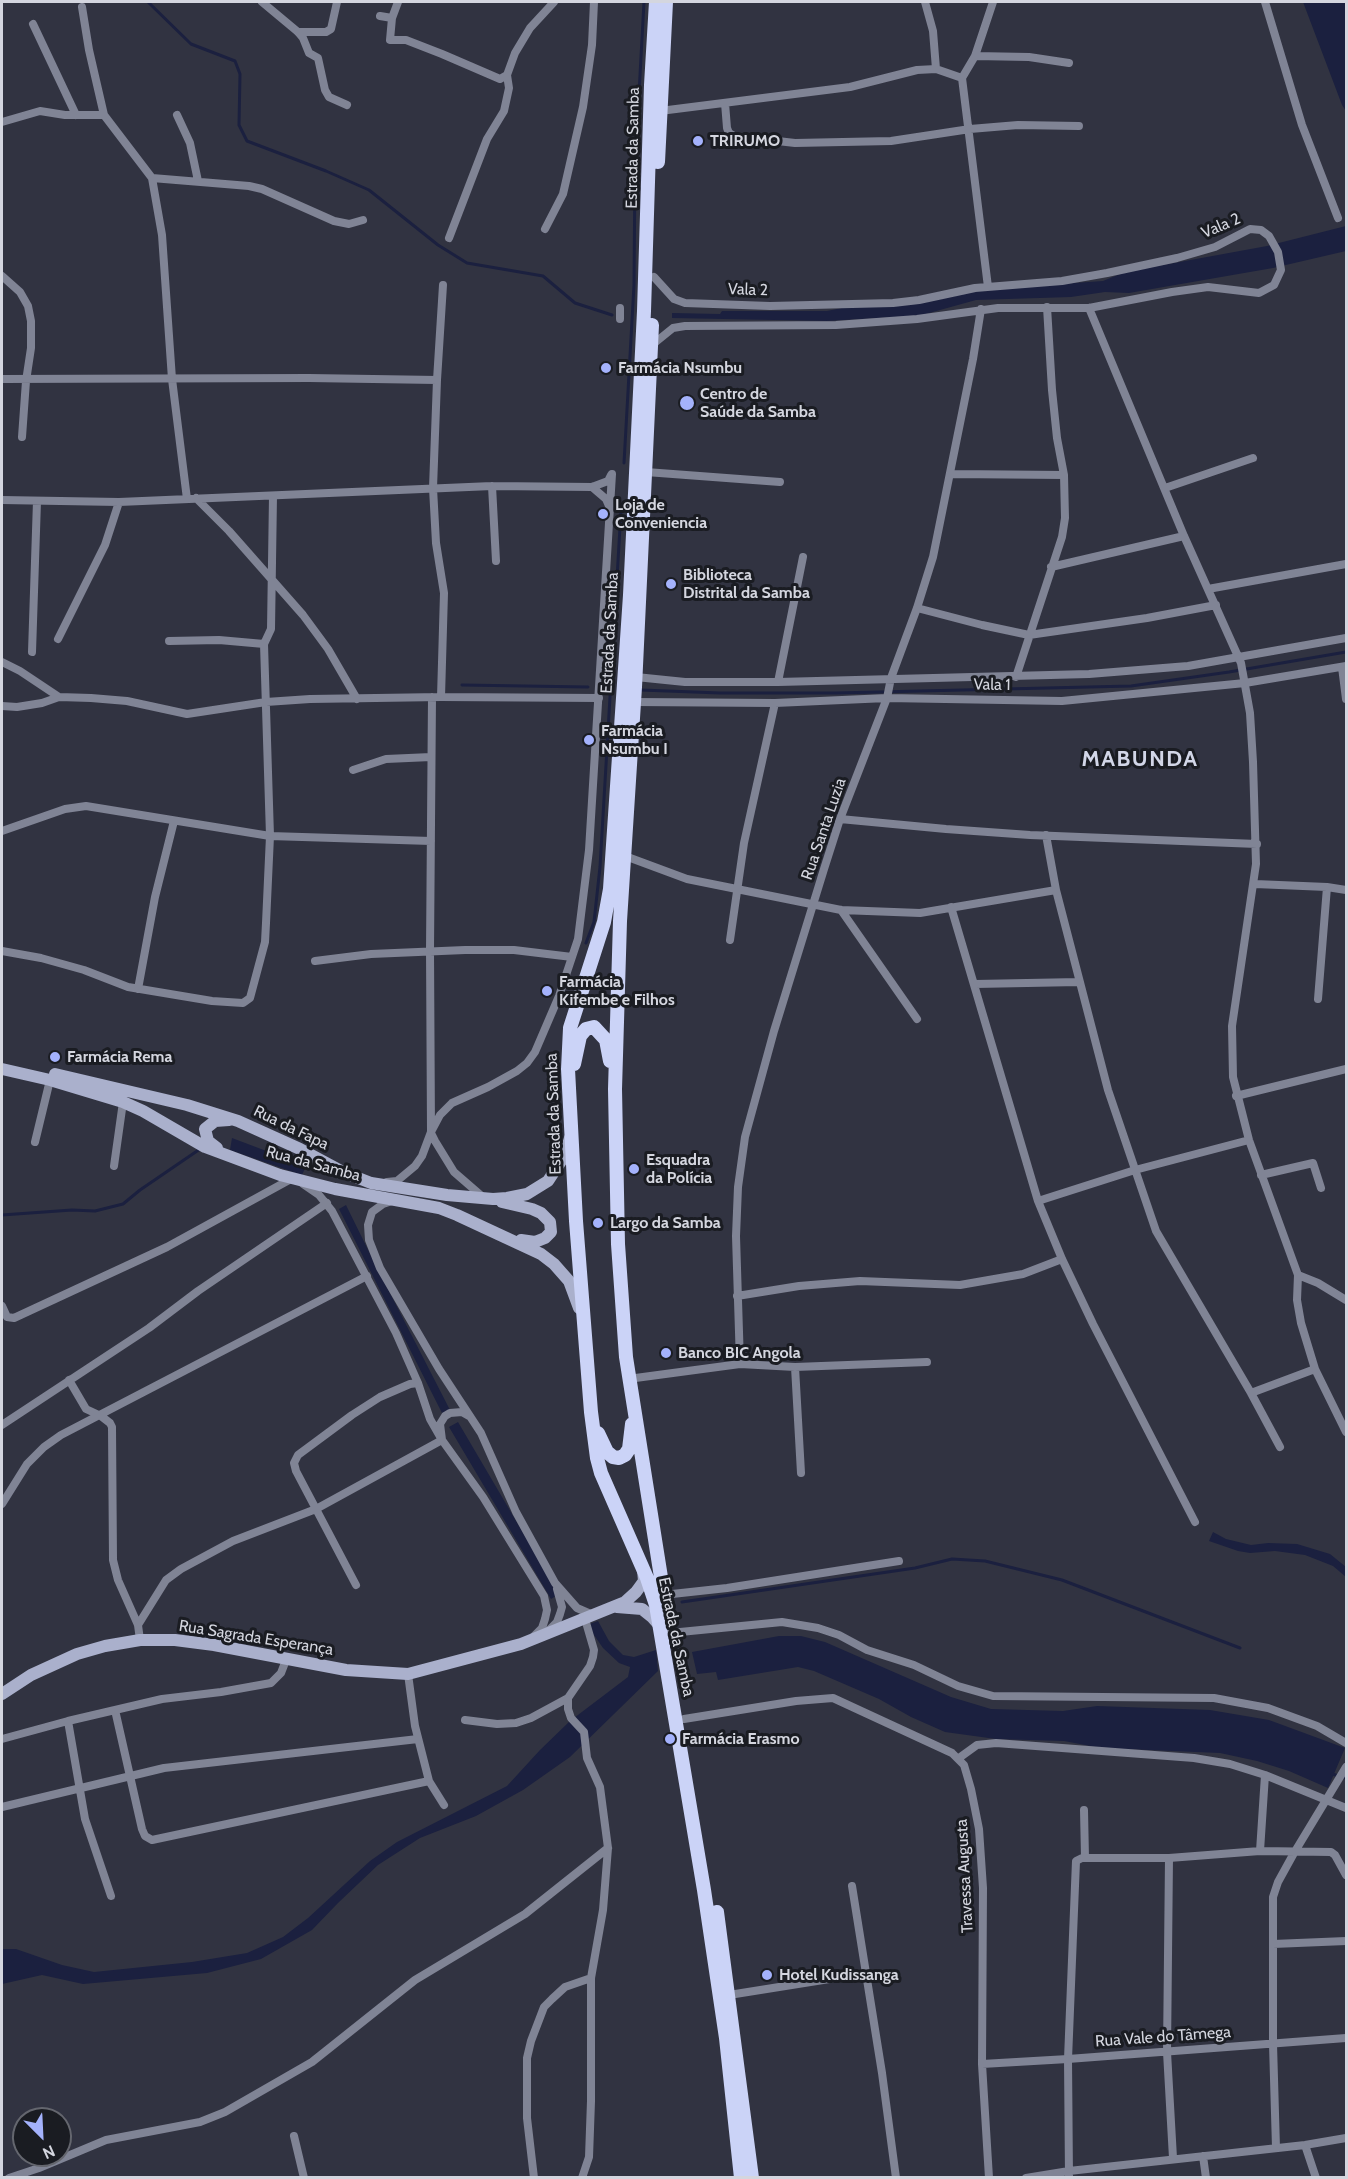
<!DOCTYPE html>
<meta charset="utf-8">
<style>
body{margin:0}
#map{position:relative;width:1348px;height:2179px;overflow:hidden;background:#313341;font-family:Cabin,sans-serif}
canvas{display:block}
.frame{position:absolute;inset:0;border:3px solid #d4d6df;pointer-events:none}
.north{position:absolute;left:12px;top:2107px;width:60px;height:60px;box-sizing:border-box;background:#1a1c22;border:2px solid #64666e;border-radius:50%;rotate:156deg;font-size:16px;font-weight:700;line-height:24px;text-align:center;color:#d4d6df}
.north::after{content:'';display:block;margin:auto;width:21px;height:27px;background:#a4b2fc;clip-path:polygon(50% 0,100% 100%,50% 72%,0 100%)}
</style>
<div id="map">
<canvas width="1348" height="2179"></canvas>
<div class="frame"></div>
<div class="north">N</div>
</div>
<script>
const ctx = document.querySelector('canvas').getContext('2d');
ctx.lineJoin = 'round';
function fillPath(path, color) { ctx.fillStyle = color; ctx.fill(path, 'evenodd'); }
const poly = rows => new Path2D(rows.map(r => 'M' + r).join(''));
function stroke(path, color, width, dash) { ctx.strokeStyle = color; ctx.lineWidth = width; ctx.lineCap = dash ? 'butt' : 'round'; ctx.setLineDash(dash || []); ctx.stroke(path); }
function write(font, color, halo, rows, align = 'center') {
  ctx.font = font + ' Cabin,sans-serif'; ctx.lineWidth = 6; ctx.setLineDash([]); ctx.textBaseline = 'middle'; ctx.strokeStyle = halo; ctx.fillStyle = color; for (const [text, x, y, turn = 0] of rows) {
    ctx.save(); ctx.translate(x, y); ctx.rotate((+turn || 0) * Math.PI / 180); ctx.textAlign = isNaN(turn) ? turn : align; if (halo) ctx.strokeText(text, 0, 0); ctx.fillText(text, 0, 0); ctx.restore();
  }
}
fillPath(poly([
 [1303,2,1346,2,1346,111,1342,105],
 [1346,226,1346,251,1273,268,1129,293,1105,292,1071,297,976,300,922,315,895,317,827,321,672,318,672,313,720,314,722,311,827,311,857,305,973,290,1103,281,1125,272,1267,246],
 [232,1138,306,1166,302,1175,230,1150],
 [346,1205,374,1262,450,1410,442,1413,339,1209],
 [458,1422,559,1594,551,1599,449,1427],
 [1213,1532,1226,1539,1251,1545,1268,1543,1297,1544,1330,1554,1346,1567,1346,1577,1333,1566,1305,1555,1275,1551,1250,1553,1238,1551,1209,1541],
 [598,1621,609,1641,623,1655,634,1657,656,1650,658,1671,570,1757,523,1790,476,1816,420,1838,378,1865,338,1903,312,1930,261,1959,207,1973,83,1984,42,1975,2,1984,2,1949,16,1949,62,1965,94,1972,192,1962,247,1953,283,1937,308,1918,370,1861,397,1842,507,1786,540,1750,570,1721,628,1677,630,1667,619,1663,603,1648,587,1625],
 [779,1636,801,1636,825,1642,951,1697,991,1709,1063,1711,1097,1706,1210,1710,1269,1720,1345,1748,1328,1788,1289,1771,1257,1761,1220,1753,1101,1748,1064,1741,996,1739,945,1732,911,1717,879,1699,814,1671,798,1667,718,1680,716,1672,697,1674,692,1652]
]), '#1b203f');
stroke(poly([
 [148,2,191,44,235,61,240,74,239,125,247,141,326,171,369,190,438,245,467,263,543,276,575,303,612,315],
 [624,463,634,285,635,167,644,2],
 [462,685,588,687],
 [641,690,720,693,836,693,1131,686,1229,672,1346,652],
 [586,943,594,922,600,867,621,510],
 [2,1215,72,1210,95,1211,123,1204,140,1190,200,1149],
 [682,1602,915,1568,952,1559,985,1561,1062,1580,1240,1648],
 [1332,1774,1346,1778]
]), '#1b203f', 3);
stroke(poly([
 [262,2,298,32,303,38,309,53,318,58,325,90,329,97,347,105],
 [398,2,392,18,390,40,406,40,442,54,500,79,507,75,515,53,530,28,554,2],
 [925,2,933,31,936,69],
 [1265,2,1302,125,1338,218],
 [82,7,89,50,104,115,152,178,162,235,172,379,187,499],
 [380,16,392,18],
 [33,24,76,115],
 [298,32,326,32,331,29,337,2],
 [975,56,1029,57,1069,63],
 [725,103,727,128,729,133,734,136,795,143,891,141,970,129,1018,125,1079,126],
 [660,111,850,87,917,70,936,69,962,78],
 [177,115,190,143,198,181],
 [2,122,40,111,65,115,104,115],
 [152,178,249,186,262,189,334,221,349,224,363,220],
 [545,229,563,194,583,107,592,45,594,2],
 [449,238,487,139,504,111,509,88,507,75],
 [2,276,20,292,28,306,31,321,31,348,26,381,22,437],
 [988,287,962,78,975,56,993,2],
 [1089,308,1184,536,1241,663,1250,713,1253,762,1256,864,1232,1026,1233,1077,1249,1140,1298,1275,1318,1283,1346,1300],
 [620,319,620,308],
 [652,345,673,328,685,326,836,325,917,319,998,308,1089,308,1172,292,1208,287,1259,293,1274,285,1281,270,1278,252,1269,236,1261,230,1250,229,1215,247,1177,258,1107,273,1062,281,975,288,919,300,893,303,770,306,685,303,674,299,654,277],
 [2,379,309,378,437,380],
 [646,472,780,482],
 [951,474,1064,475],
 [492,486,496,561],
 [592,487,606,499,609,506],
 [1165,488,1253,458],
 [196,498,229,531,303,615,328,649,357,699],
 [2,500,119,502,492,486,592,487,608,481,611,475],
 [1051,567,1184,536],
 [1208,589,1346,564],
 [917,608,982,625,1029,635,1147,618,1216,605],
 [58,639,105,545,119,502],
 [169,641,219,640,264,644],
 [32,652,37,501],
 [2,662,20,671,59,697],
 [1342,667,1346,699],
 [636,677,685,682,778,682,1089,674,1188,666,1346,638],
 [1016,677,1062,537,1065,518,1064,475,1057,438,1052,390,1047,307],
 [778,682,803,557],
 [441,697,444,593,436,543,433,488,437,380,443,285],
 [634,702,775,703,887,698,1062,701,1245,683,1346,666],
 [2,706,17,707,42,703,59,697,91,698,127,701,187,714,266,702,310,699,441,697,599,698],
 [353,770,386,759,431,757],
 [840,819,946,829,1030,835,1257,844],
 [2,831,65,809,86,806,270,836,431,841],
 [1046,835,1056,890,1108,1090,1156,1231,1251,1393,1280,1447],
 [625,856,687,879,841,910,920,913,1056,890],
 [1255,884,1327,887,1346,890],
 [951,907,1038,1201,1062,1259,1093,1324,1195,1522],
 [841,910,917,1019],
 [730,940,744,843,775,703],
 [2,951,41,958,84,970,128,987,212,1001,243,1003,250,998,265,942,266,923,270,836,264,644,271,629,273,496],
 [315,961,371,954,465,950,514,950,572,957],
 [975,984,1079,982],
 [138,989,155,897,174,821],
 [1318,999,1327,887],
 [1236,1096,1346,1069],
 [431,1132,440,1115,452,1103,488,1087,517,1071,527,1063,535,1052,559,996,578,939,589,850,612,474],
 [431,1133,435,1141,454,1172,484,1198],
 [35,1142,50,1080],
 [114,1166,123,1102],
 [1261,1175,1313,1163,1321,1188],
 [387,1182,397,1181,415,1166,422,1156,431,1132,430,950,432,697],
 [303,1184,319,1195,332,1211,396,1333,418,1383,430,1419,442,1440,483,1497,544,1596,547,1610,545,1619,542,1628,533,1637],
 [392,1201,383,1204,372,1212,368,1225,369,1240,380,1268,439,1369,481,1433,516,1512,555,1583,577,1608,593,1615],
 [1038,1201,1135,1170,1249,1140],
 [1298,1275,1297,1300,1301,1323,1315,1369,1346,1432],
 [737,1296,799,1286,860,1281,960,1285,1023,1274,1062,1259],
 [2,1306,7,1317,14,1318,167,1247,291,1179],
 [740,1364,736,1236,738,1187,745,1137,774,1031,824,869,840,819,887,698,891,678,917,608,933,557,973,359,981,309],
 [795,1367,801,1473],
 [628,1379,740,1364,795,1367,927,1362],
 [69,1380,86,1409,101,1416,110,1423,112,1427,113,1560,118,1580,138,1625,140,1640],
 [1251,1393,1315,1369],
 [2,1425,149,1328,198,1291,327,1203],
 [2,1504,27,1464,44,1447,61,1435,367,1276],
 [356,1585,296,1471,294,1463,298,1455,352,1415,380,1397,410,1384,418,1383],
 [663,1595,727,1588,899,1561],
 [138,1625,166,1580,181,1569,233,1541,316,1509,442,1440,440,1424,445,1416,450,1413,462,1412,469,1416],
 [548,1631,557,1622,560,1614,562,1607,557,1589],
 [670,1633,782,1622,818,1628,839,1635,867,1650,914,1665,958,1686,993,1696,1214,1698,1268,1708,1317,1726,1346,1743],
 [408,1674,415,1726,429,1781,444,1805],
 [568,1698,568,1709,571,1718,584,1732,587,1758,600,1787,608,1848,603,1910,591,1978,591,2101,589,2157,582,2178],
 [115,1710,142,1829,145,1836,152,1840,429,1781],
 [684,1719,796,1701,833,1698,952,1753,964,1765,971,1789,979,1829,983,1888,982,2064,989,2178],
 [465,1720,497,1724,516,1723,531,1718,568,1698,590,1666,593,1657,594,1650,585,1619],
 [68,1721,85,1819,111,1896],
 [2,1739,68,1721,162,1699,221,1692,271,1683,281,1673,286,1660],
 [959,1758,977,1745,996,1743,1194,1758,1230,1764,1265,1775,1346,1808],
 [2,1807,164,1768,418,1739],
 [1084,1810,1085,1858],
 [1260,1851,1265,1775],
 [1169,1858,1167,2052,1173,2158],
 [852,1886,882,2073,896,2178],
 [1273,1944,1346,1941],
 [729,1995,867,1973],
 [982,2064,1068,2059,1346,2038],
 [294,2136,304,2178],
 [1305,2145,1316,2178],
 [1276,2148,1273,2044,1273,1897,1278,1882,1294,1853,1346,1767],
 [1203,2156,1206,2178],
 [9,2178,39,2168,106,2140,200,2122,225,2112,312,2062,415,1980,525,1914,608,1848],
 [534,2178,527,2118,527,2058,531,2041,544,2007,552,1999,565,1987,591,1978],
 [1026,2178,1069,2171,1305,2145,1346,2138],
 [1069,2178,1068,2059,1076,1861,1082,1858,1169,1858,1260,1851,1331,1852,1335,1855,1346,1875]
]), '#808495', 8);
stroke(poly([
 [2,1069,50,1080,123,1102,143,1111,205,1147,280,1175,335,1189,439,1208,457,1215,541,1254,554,1264,569,1281,579,1308],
 [55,1074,187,1105,238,1121,300,1149,343,1172,371,1183,447,1195,493,1199,507,1198,527,1194,548,1181,565,1155,570,1138],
 [217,1148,208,1141,205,1129,215,1121,229,1120],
 [502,1202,532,1209,541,1213,550,1222,551,1232,545,1238,535,1242,521,1240],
 [617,1607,642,1609,652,1617,660,1626],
 [2,1694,31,1675,77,1654,105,1646,140,1640,175,1640,214,1645,346,1670,408,1674,521,1644,625,1602,636,1592,644,1581,643,1570]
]), '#aab0cc', 12);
stroke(poly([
 [656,2,651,85,644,311,630,595,610,889,604,922,570,1028,568,1069,576,1221,591,1412,597,1458,601,1473,647,1578,656,1605,704,1890,726,2038,741,2178],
 [658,162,666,2],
 [652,325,635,687,620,921,615,1089,618,1244,626,1357,667,1615],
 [574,1064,580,1036,586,1029,594,1027,606,1040,610,1061],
 [598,1433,607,1452,613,1457,619,1458,625,1455,629,1449,632,1424],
 [717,1912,752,2178]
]), '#cbd3f7', 14);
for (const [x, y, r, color] of [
 [698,141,6,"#a4b2fc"],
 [606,368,6,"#a4b2fc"],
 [687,403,8,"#a4b2fc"],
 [603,514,6,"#a4b2fc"],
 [671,584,6,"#a4b2fc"],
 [589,740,6,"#a4b2fc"],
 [547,991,6,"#a4b2fc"],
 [55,1057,6,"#a4b2fc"],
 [634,1169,6,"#a4b2fc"],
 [598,1223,6,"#a4b2fc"],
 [666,1353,6,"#a4b2fc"],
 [670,1739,6,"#a4b2fc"],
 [767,1975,6,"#a4b2fc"]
]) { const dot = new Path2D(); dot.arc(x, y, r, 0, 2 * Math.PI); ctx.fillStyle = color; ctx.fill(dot); stroke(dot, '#1a1c22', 2); }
write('bold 16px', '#d4d6df', '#1a1c22', [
 ["TRIRUMO",710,141],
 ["Farmácia Nsumbu",618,368],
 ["Centro de",700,394],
 ["Saúde da Samba",700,412],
 ["Loja de",615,505],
 ["Conveniencia",615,523],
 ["Biblioteca",683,575],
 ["Distrital da Samba",683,593],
 ["Farmácia",601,731],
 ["Nsumbu I",601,749],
 ["Farmácia",559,982],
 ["Kifembe e Filhos",559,1000],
 ["Farmácia Rema",67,1057],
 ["Esquadra",646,1160],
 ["da Polícia",646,1178],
 ["Largo da Samba",610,1223],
 ["Banco BIC Angola",678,1353],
 ["Farmácia Erasmo",682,1739],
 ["Hotel Kudissanga",779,1975]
], 'left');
write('16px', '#d4d6df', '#1a1c22', [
 ["Estrada da Samba",633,148,-89],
 ["Vala 2",1221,226,-23],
 ["Vala 2",748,290,2],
 ["Estrada da Samba",610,633,-87],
 ["Vala 1",992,685,1],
 ["Rua Santa Luzia",824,829,-71],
 ["Estrada da Samba",554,1114,-92],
 ["Rua da Fapa",291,1128,26],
 ["Rua da Samba",313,1164,15],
 ["Estrada da Samba",676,1637,78],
 ["Rua Sagrada Esperança",256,1638,9],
 ["Travessa Augusta",965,1876,-93],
 ["Rua Vale do Tâmega",1163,2037,-4]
]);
ctx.letterSpacing = '1.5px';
write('bold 22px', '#d2d6e7', '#1a1c22', [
 ["MABUNDA",1140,760]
]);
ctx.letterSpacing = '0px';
</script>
